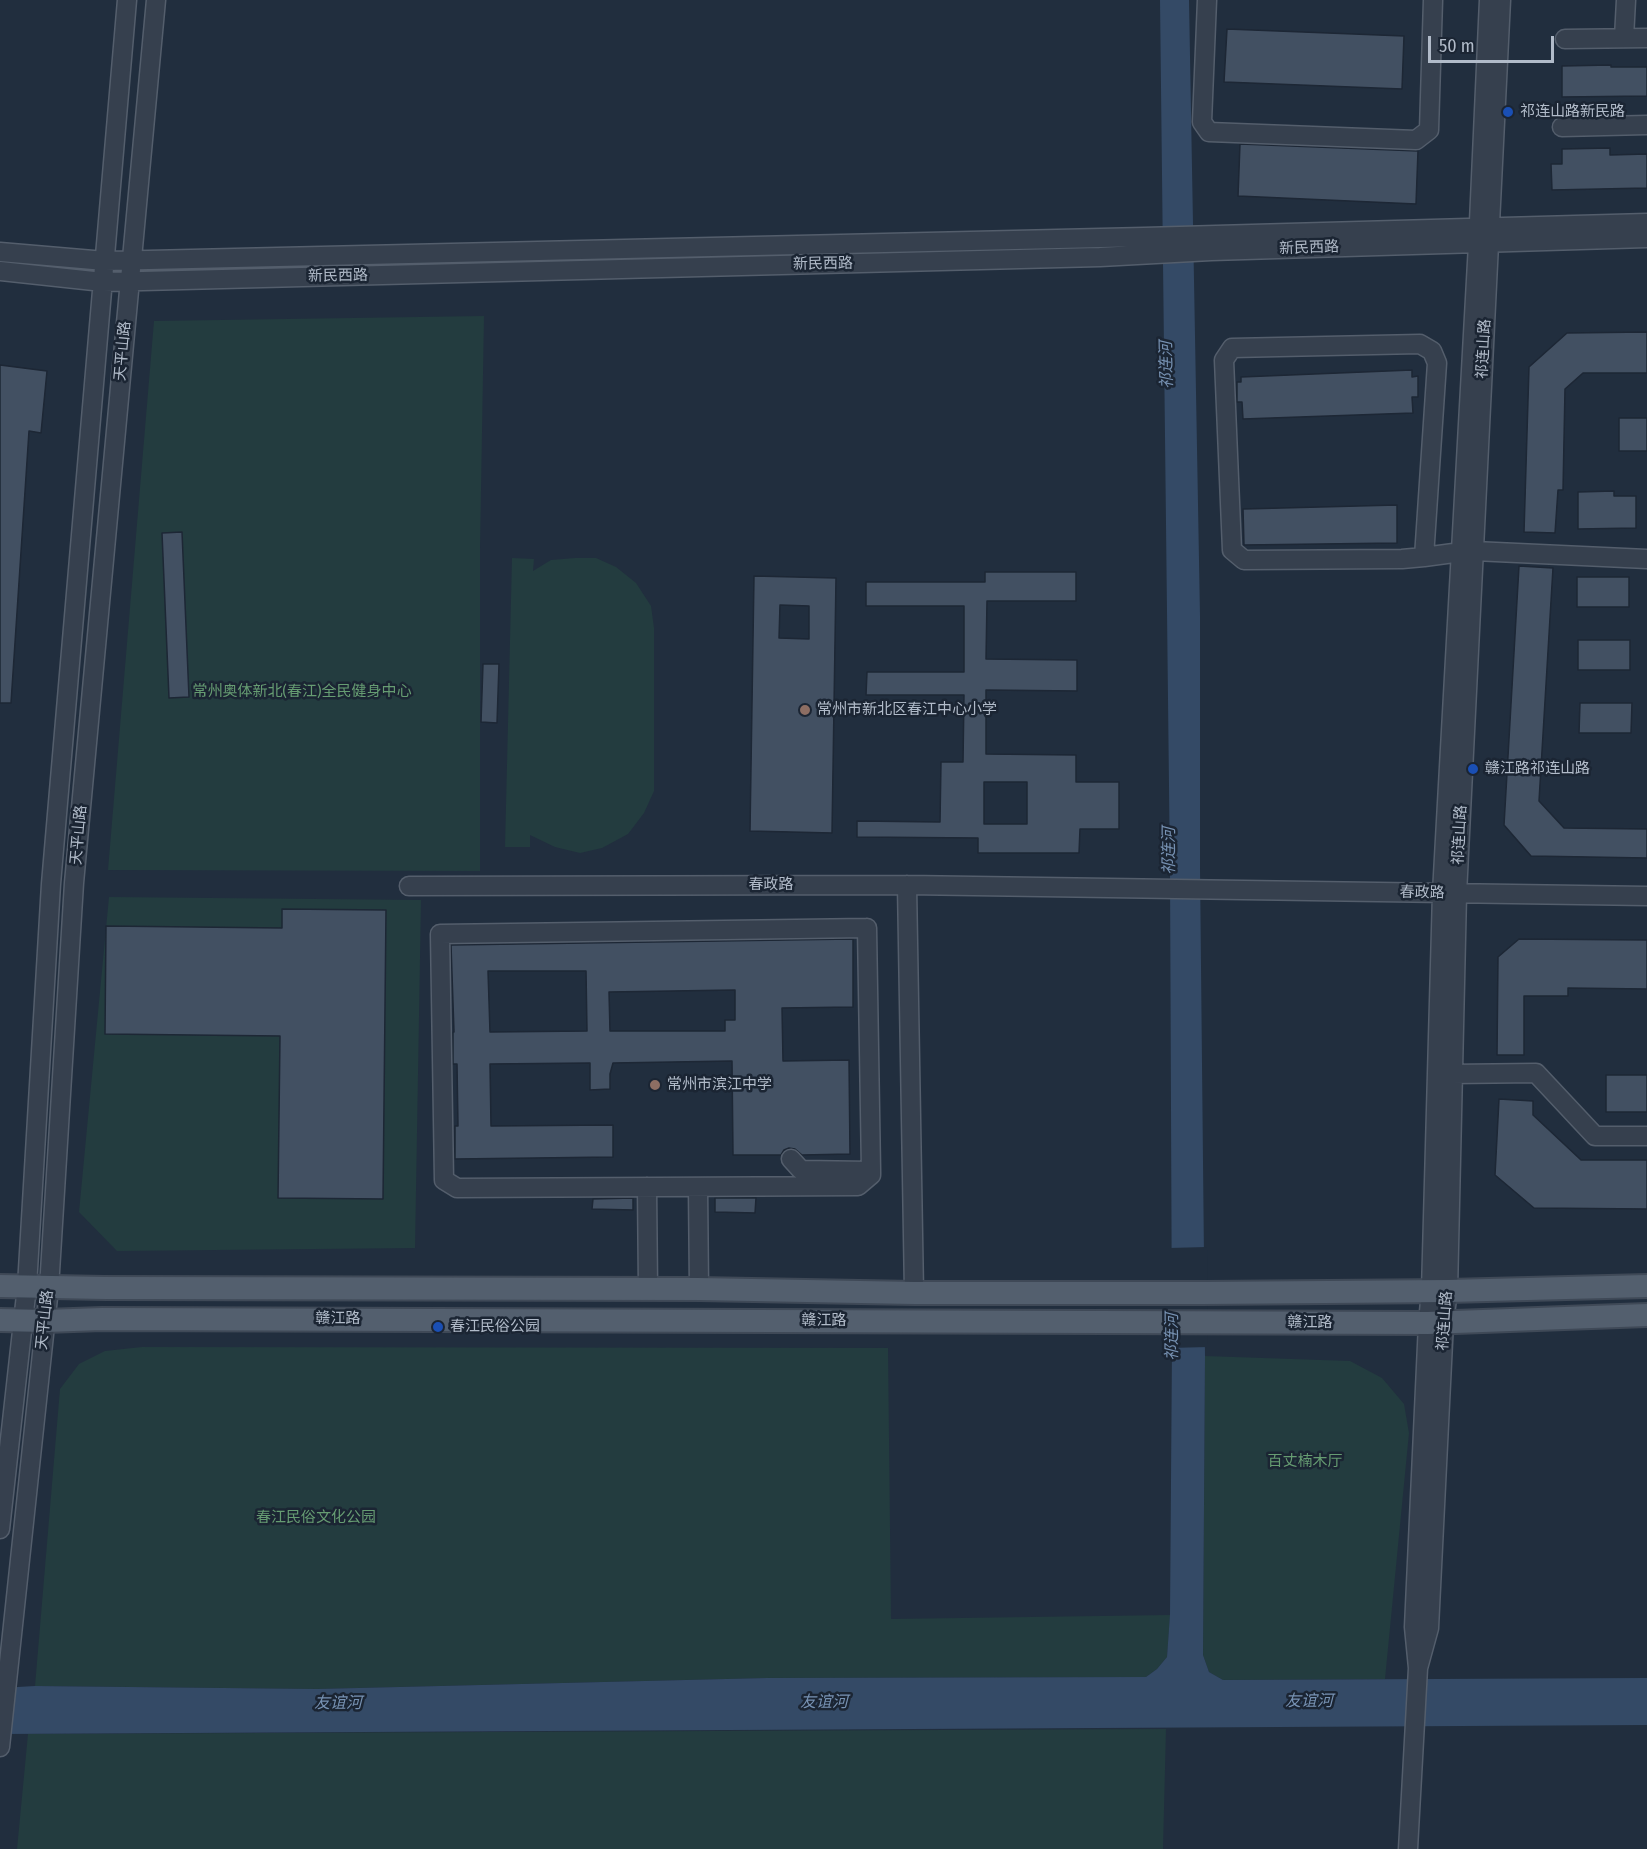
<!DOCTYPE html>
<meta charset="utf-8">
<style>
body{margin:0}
#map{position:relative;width:1647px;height:1849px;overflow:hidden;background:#212e3e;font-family:"Fira Sans Condensed",sans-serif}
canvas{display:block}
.scale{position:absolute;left:1428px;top:36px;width:126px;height:27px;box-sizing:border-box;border:3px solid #b1bbc9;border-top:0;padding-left:8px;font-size:18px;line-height:21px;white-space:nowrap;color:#b1bbc9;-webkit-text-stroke:4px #1b2533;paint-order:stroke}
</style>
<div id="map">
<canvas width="1647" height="1849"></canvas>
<div class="scale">50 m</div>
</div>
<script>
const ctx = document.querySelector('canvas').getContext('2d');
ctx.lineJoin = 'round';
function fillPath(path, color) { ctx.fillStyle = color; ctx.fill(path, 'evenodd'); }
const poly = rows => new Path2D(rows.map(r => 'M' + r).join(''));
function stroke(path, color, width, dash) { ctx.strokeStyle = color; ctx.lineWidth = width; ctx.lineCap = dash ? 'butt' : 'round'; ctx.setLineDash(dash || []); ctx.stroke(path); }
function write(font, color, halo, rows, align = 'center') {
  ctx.font = font + ' "Fira Sans Condensed","Noto Sans SC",sans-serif'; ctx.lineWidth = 5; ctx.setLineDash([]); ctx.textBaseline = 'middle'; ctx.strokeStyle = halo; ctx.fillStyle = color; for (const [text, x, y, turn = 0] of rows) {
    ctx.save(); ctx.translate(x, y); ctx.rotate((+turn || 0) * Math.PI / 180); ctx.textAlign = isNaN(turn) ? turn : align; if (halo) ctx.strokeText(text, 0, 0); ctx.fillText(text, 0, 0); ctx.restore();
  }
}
fillPath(poly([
 [484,316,480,548,480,871,108,870,154,321],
 [512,558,534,559,533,571,551,560,575,558,596,558,616,567,636,583,651,606,654,628,654,791,644,813,628,834,602,848,580,853,555,847,530,835,530,847,505,847],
 [109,897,421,900,415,1248,117,1251,79,1212],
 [142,1347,888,1348,891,1619,1170,1615,1167,1657,1157,1669,1146,1677,767,1678,317,1689,35,1686,60,1389,79,1364,105,1351],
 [1205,1356,1350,1361,1382,1378,1404,1404,1409,1433,1385,1679,1223,1680,1209,1672,1203,1655],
 [1166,1729,1163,1849,17,1849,28,1734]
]), '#233c3f');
fillPath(poly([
 [1160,0,1189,0,1200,616,1200,868,1205,1356,1203,1655,1209,1672,1223,1680,1647,1678,1647,1725,0,1734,0,1688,35,1686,317,1689,767,1678,1146,1677,1157,1669,1167,1657,1170,1614,1172,1346,1170,873]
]), '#344a66');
fillPath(poly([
 [1207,1247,1208,1347,1169,1348,1169,1248]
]), '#212e3e');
const building = poly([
 [1227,29,1404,36,1402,89,1224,82,1227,29],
 [1611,65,1611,67,1647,67,1647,96,1562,97,1562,66,1611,65],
 [1240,144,1418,151,1416,204,1238,196,1240,144],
 [1610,148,1610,155,1647,154,1647,188,1552,190,1551,164,1562,164,1562,149,1610,148],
 [1647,332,1647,373,1583,373,1565,389,1563,490,1558,490,1555,533,1524,532,1529,367,1567,333,1647,332],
 [0,365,47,371,41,433,29,431,11,703,0,703,0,365],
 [1412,370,1412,377,1418,376,1418,397,1412,397,1413,413,1243,419,1242,402,1237,402,1237,382,1241,382,1241,377,1412,370],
 [1619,418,1647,418,1647,451,1619,451,1619,418],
 [1614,491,1614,496,1636,496,1636,528,1578,529,1578,492,1614,491],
 [1397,505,1397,543,1244,545,1243,509,1397,505],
 [182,532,189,697,169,698,162,533,182,532],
 [1519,566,1553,568,1539,801,1564,828,1647,829,1647,858,1531,856,1504,825,1519,566],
 [985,572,1076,572,1076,601,987,601,986,659,1077,660,1077,691,986,690,986,754,1076,755,1076,782,1119,782,1119,829,1080,829,1079,853,978,853,978,838,857,837,857,821,940,822,941,762,963,762,964,695,866,695,867,672,964,672,964,606,866,606,866,582,985,582,985,572],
 [984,782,1027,782,1027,824,984,824,984,782],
 [754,576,836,578,832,833,750,831,754,576],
 [780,605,809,606,809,639,779,638,780,605],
 [1577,577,1629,577,1629,607,1577,607,1577,577],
 [1578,640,1630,640,1630,670,1578,670,1578,640],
 [483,664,499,664,497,723,481,722,483,664],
 [1580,703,1632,703,1631,733,1579,733,1580,703],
 [282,909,386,910,383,1199,278,1198,280,1036,105,1034,106,926,282,928,282,909],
 [853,939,853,1007,782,1008,783,1061,849,1060,850,1154,802,1155,795,1149,789,1148,784,1150,781,1155,733,1155,732,1061,613,1063,610,1074,610,1089,590,1090,590,1063,490,1064,491,1126,613,1125,613,1157,455,1159,455,1126,458,1126,457,1064,453,1064,453,1032,454,1032,451,945,853,939],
 [488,971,586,971,587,1031,490,1032,488,971],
 [735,990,735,1020,725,1020,725,1031,610,1031,609,992,735,990],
 [1519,939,1647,940,1647,989,1568,988,1568,996,1524,996,1524,1055,1497,1055,1498,957,1519,939],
 [1606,1075,1647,1075,1647,1112,1606,1112,1606,1075],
 [1499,1099,1533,1101,1533,1115,1581,1160,1647,1160,1647,1209,1534,1208,1495,1175,1499,1099],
 [633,1198,633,1210,592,1209,593,1199,633,1198],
 [715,1198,756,1198,755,1213,715,1212,715,1198]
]);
fillPath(building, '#425062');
stroke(building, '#1d2735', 1.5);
const minor = poly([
 [1207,0,1202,122,1209,132,1416,140,1429,130,1433,0],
 [1489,0,1478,244,1442,893,1431,1290,1428,1323,1414,1627,1418,1668,1429,1628,1444,1322,1448,1291,1457,894,1501,0],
 [1624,38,1626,0],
 [1565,39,1647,38],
 [1562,127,1647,125],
 [0,252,105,261,1144,237,1647,223],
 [0,271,103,282,1100,257,1211,251,1647,238],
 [1424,557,1437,363,1432,351,1420,344,1232,348,1224,360,1232,550,1244,560,1402,559,1424,557,1461,552,1474,551,1647,559],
 [907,885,914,1293],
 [409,886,907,885,1647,896],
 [867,928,871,1171,871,1175,858,1186,457,1188,444,1180,440,934,867,928],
 [1452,1074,1536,1073,1595,1136,1647,1136],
 [791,1159,801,1170,871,1171],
 [647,1187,648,1289],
 [698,1187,699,1289],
 [0,1529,27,1286,51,884,127,0],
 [0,1747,49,1288,74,883,156,0],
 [1408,1849,1418,1668]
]);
const major = poly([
 [0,1286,105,1288,699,1289,914,1293,1205,1293,1448,1291,1647,1286],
 [0,1320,45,1321,102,1319,1428,1323,1647,1315]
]);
stroke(minor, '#545e6c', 21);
stroke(major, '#3f4957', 26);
stroke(minor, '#36404e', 18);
stroke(major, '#535f6e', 22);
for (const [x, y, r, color] of [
 [1508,112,6,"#1a4fb4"],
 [805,710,6,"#8d6e63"],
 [1473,769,6,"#1a4fb4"],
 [655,1085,6,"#8d6e63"],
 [438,1327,6,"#1a4fb4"]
]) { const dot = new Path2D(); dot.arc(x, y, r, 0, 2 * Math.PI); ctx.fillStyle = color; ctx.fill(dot); stroke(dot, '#1b2533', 2); }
write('15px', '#b1bbc9', '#1b2533', [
 ["祁连山路新民路",1520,112],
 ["常州市新北区春江中心小学",817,710],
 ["赣江路祁连山路",1485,769],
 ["常州市滨江中学",667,1085],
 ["春江民俗公园",450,1327]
], 'left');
write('15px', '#b1bbc9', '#1b2533', [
 ["新民西路",1309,248,-2],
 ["新民西路",823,264,-1],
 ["新民西路",338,276,-1],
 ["祁连山路",1484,349,-87],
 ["天平山路",123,351,-85],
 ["天平山路",79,835,-85],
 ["祁连山路",1460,835,-87],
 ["春政路",771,885],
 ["春政路",1422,893,1],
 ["赣江路",338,1319],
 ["天平山路",45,1320,-84],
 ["赣江路",824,1321],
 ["祁连山路",1445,1321,-86],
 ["赣江路",1310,1323]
]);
write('15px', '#669c72', '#1b2533', [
 ["常州奥体新北(春江)全民健身中心",302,692],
 ["百丈楠木厅",1305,1462],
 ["春江民俗文化公园",316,1518]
]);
write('italic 16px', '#7792b3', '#1b2533', [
 ["祁连河",1167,365,-91],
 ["祁连河",1170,851,-90],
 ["祁连河",1173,1337,-90],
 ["友谊河",1309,1702],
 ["友谊河",824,1703],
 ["友谊河",338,1704]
]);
</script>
